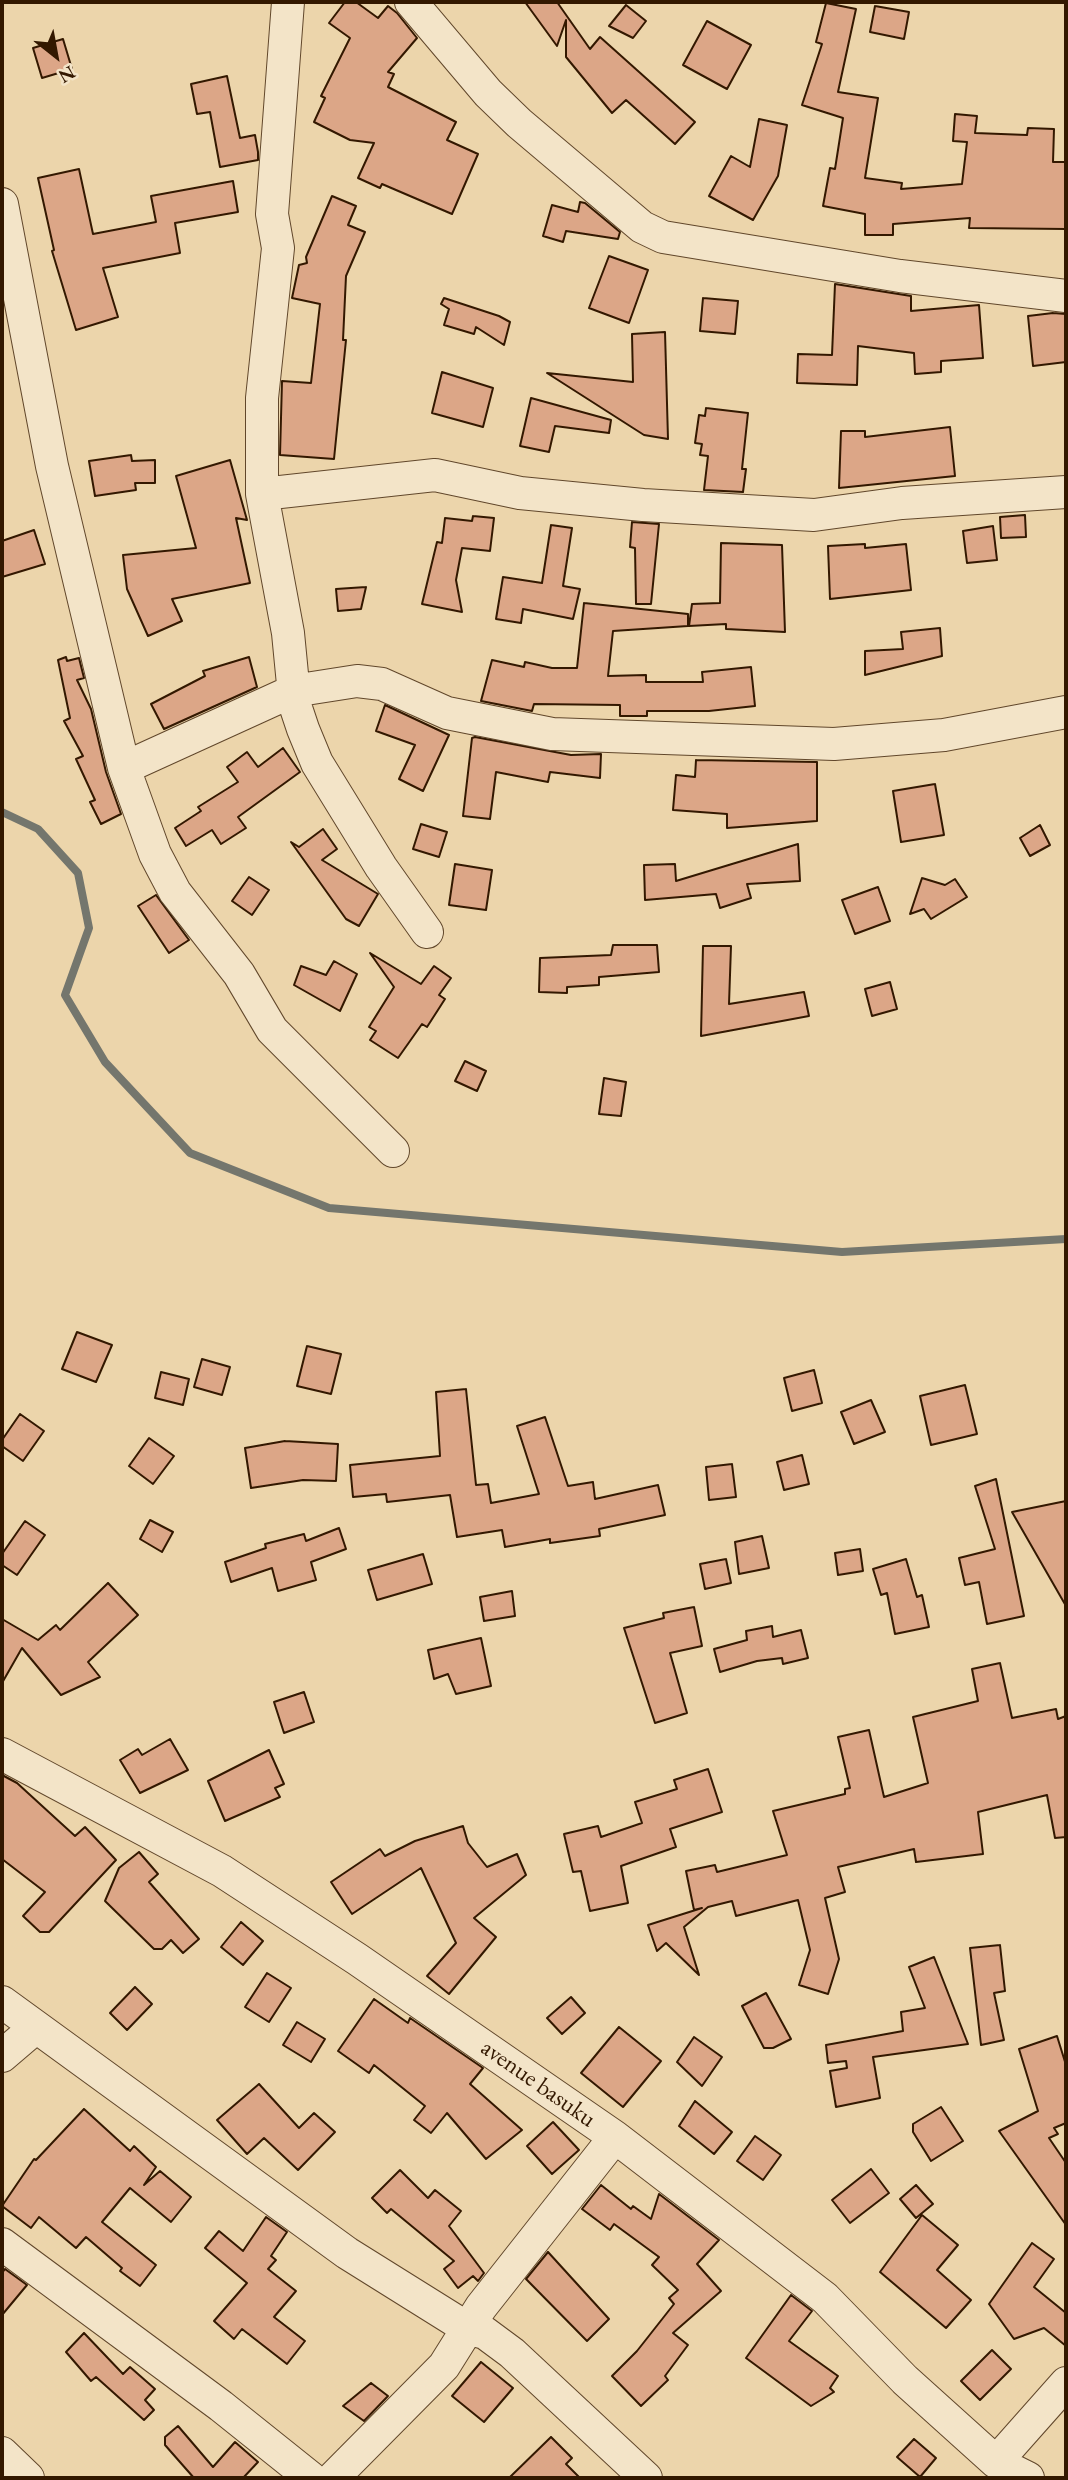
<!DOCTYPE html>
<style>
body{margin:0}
#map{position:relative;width:1068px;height:2480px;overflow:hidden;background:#ecd5ab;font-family:"EB Garamond",serif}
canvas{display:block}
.frame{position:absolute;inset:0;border:4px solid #331800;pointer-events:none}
.north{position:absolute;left:21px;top:21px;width:70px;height:70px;-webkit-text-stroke:5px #f3e4c8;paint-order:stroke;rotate:149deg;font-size:19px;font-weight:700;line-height:28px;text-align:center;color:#331800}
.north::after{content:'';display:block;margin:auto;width:24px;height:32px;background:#331800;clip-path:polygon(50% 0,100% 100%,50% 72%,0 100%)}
</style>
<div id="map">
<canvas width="1068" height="2480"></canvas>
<div class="frame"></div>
<div class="north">N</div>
</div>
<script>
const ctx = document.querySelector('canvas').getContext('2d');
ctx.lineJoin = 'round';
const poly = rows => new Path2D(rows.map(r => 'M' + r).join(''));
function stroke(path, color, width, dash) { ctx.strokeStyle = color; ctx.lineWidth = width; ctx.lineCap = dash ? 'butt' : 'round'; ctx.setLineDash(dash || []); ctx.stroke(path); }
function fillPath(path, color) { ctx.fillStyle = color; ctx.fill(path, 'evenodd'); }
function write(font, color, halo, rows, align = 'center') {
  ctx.font = font + ' "EB Garamond",serif'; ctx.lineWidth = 5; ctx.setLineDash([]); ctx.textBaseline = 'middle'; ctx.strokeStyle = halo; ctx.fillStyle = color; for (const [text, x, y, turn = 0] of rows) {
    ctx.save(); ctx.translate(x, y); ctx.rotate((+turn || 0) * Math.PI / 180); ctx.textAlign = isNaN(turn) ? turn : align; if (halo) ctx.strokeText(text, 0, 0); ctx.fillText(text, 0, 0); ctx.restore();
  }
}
stroke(poly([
 [2,812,38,829,78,873,89,928,65,995,105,1062,190,1153,329,1208,842,1252,1066,1239]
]), '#74766d', 8);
const building = poly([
 [345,2,356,2,378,18,388,6,397,13,417,38,388,72,394,74,388,87,456,122,447,140,478,154,452,214,382,184,380,188,358,178,374,143,350,140,314,122,325,98,321,96,350,38,329,23,345,2],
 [525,2,557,2,590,49,600,37,695,122,675,144,626,100,612,113,566,57,566,20,557,46,525,2],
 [826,3,856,9,838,92,878,98,865,178,902,183,901,189,962,184,967,142,953,141,955,114,977,116,975,133,1027,135,1028,128,1054,129,1053,162,1066,162,1066,229,969,228,970,218,893,224,893,235,865,235,865,214,823,206,830,168,835,169,843,118,802,105,822,44,816,42,826,3],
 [626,5,646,21,633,38,609,26,626,5],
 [875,6,909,12,904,39,870,32,875,6],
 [707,21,751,45,727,89,683,65,707,21],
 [63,39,72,69,42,78,33,48,63,39],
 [227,76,240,138,255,135,258,152,258,160,220,167,210,112,197,114,191,84,227,76],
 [759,119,787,125,778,176,753,220,709,196,731,156,750,167,759,119],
 [79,169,93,234,156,222,151,196,233,181,238,212,175,223,180,253,103,268,118,317,76,330,52,251,54,250,38,178,79,169],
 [332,196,356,206,348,225,365,232,346,276,343,340,346,340,334,459,280,455,282,381,311,383,320,304,292,298,299,265,307,263,306,257,332,196],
 [580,202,585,203,620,232,618,239,566,231,563,242,543,236,552,205,578,212,580,202],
 [609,256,648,270,629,323,589,308,609,256],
 [835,284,911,296,911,311,979,305,983,358,941,361,941,372,915,374,914,353,858,346,857,385,797,383,798,354,832,355,835,284],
 [444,298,499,316,510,322,504,345,476,327,474,334,444,325,449,309,441,304,444,298],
 [703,298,738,301,735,334,700,331,703,298],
 [1053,313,1066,314,1066,362,1033,366,1028,316,1053,313],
 [665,332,668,439,644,435,547,373,633,382,632,334,665,332],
 [442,372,493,388,483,427,432,413,442,372],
 [531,398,611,420,609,433,555,426,549,452,520,446,531,398],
 [706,408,748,413,742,469,746,469,743,492,704,490,708,456,700,455,702,444,695,443,699,415,705,416,706,408],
 [950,427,955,476,839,488,841,431,865,431,865,437,950,427],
 [131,455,132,461,155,460,155,483,135,483,136,490,95,496,89,461,131,455],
 [230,460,247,520,236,518,250,583,172,599,182,621,148,636,127,589,123,555,196,548,176,476,230,460],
 [1025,515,1026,537,1001,538,1000,517,1025,515],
 [473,516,494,518,490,551,462,548,456,580,462,612,422,604,437,542,442,543,445,518,472,521,473,516],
 [632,522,659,524,651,604,636,604,635,548,630,547,632,522],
 [551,525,572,528,563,586,580,589,573,619,523,609,521,623,496,619,503,577,542,583,551,525],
 [993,526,997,560,967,563,963,531,993,526],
 [34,530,45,564,2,577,2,541,34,530],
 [721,543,782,545,785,632,726,629,726,624,689,626,692,604,720,603,721,543],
 [865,544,865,548,906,544,911,590,830,599,828,546,865,544],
 [366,587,361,609,338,611,336,589,366,587],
 [584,603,688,614,688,626,613,631,608,676,646,675,646,682,703,682,702,672,751,667,755,706,709,711,647,711,647,716,620,716,620,705,534,704,532,711,481,701,492,660,524,667,525,662,552,668,577,668,584,603],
 [940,628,942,656,865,675,865,651,903,649,901,632,940,628],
 [66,657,67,661,79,658,84,678,77,680,91,709,106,772,121,814,101,824,90,802,95,800,76,759,83,756,64,721,70,718,58,660,66,657],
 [249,657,257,687,164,729,151,704,205,676,203,671,249,657],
 [385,705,449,735,423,791,399,779,415,745,376,731,385,705],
 [475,737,571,755,601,754,600,778,550,772,548,782,496,772,490,819,463,816,472,738,475,737],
 [283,748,300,772,238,817,246,828,221,844,212,830,186,846,175,828,201,811,198,807,238,782,227,767,247,752,258,767,283,748],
 [696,760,817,762,817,821,727,828,727,814,673,810,676,775,695,777,696,760],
 [935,784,944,835,901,842,893,791,935,784],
 [421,824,447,832,439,857,413,849,421,824],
 [1040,825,1050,845,1030,856,1020,838,1040,825],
 [323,829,337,849,322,860,378,894,359,926,346,919,291,842,299,847,323,829],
 [798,844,800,881,747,884,751,898,720,908,716,894,645,900,644,865,675,864,676,881,798,844],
 [455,864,492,870,486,910,449,905,455,864],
 [249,877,269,890,252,915,232,901,249,877],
 [922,878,945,885,955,879,967,897,931,919,924,909,910,914,922,878],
 [878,887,890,921,855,934,842,900,878,887],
 [156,895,189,940,169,953,138,906,156,895],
 [613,945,657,945,659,972,599,977,599,985,567,987,567,993,539,992,540,958,611,955,613,945],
 [703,946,731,946,729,1004,804,992,809,1016,701,1036,703,946],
 [370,953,421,984,434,966,451,978,439,995,445,999,427,1027,422,1024,398,1058,370,1040,376,1031,369,1027,394,987,370,953],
 [334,961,357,974,340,1011,294,985,301,966,326,975,334,961],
 [890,982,897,1009,872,1016,865,989,890,982],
 [465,1061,486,1071,477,1091,455,1081,465,1061],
 [604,1078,626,1082,621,1116,599,1114,604,1078],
 [77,1332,112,1345,96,1382,62,1369,77,1332],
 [307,1346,341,1354,331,1394,297,1386,307,1346],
 [202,1359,230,1367,222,1395,194,1387,202,1359],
 [814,1370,822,1403,792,1411,784,1378,814,1370],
 [161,1372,189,1379,183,1405,155,1398,161,1372],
 [965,1385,977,1434,931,1445,920,1396,965,1385],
 [466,1389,476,1485,488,1484,491,1503,539,1494,517,1426,545,1417,568,1486,593,1482,595,1499,658,1485,665,1515,599,1529,600,1536,550,1543,550,1539,505,1547,502,1530,457,1537,450,1495,387,1502,386,1494,353,1497,350,1465,440,1456,436,1392,466,1389],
 [871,1400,885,1432,854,1444,841,1412,871,1400],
 [20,1414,44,1431,23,1461,2,1446,2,1440,20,1414],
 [149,1438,174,1456,153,1484,129,1466,149,1438],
 [285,1441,338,1444,336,1481,303,1480,251,1488,245,1448,285,1441],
 [802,1455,809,1484,784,1490,777,1462,802,1455],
 [732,1464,736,1497,709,1500,706,1467,732,1464],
 [996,1479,1024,1616,987,1624,979,1582,965,1585,959,1558,995,1549,975,1486,996,1479],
 [1066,1501,1066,1606,1012,1512,1066,1501],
 [150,1520,173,1532,162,1552,140,1539,150,1520],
 [25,1521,45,1535,17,1575,2,1565,2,1554,25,1521],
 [339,1528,346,1549,311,1562,316,1580,278,1591,272,1568,231,1582,225,1562,266,1548,265,1544,304,1534,306,1541,339,1528],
 [762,1536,769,1568,739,1574,735,1542,762,1536],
 [860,1549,863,1571,838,1575,835,1553,860,1549],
 [423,1554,432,1584,377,1600,368,1570,423,1554],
 [726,1559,731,1583,705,1589,700,1564,726,1559],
 [906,1559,917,1597,922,1595,929,1627,895,1634,887,1593,881,1595,873,1569,906,1559],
 [108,1583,138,1615,88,1662,100,1677,61,1695,22,1648,2,1683,2,1619,38,1640,56,1625,60,1630,108,1583],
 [512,1591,515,1616,484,1621,480,1597,512,1591],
 [694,1607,702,1646,670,1653,687,1713,655,1723,624,1628,664,1618,663,1613,694,1607],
 [772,1626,773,1637,801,1630,808,1658,783,1664,782,1658,757,1661,720,1672,714,1649,747,1640,746,1631,772,1626],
 [481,1638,491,1686,456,1694,448,1674,434,1679,428,1650,481,1638],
 [1000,1663,1012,1718,1056,1709,1058,1719,1066,1716,1066,1837,1055,1838,1047,1795,978,1812,983,1854,916,1862,914,1849,838,1867,845,1892,825,1898,839,1959,828,1994,799,1985,810,1950,798,1900,736,1916,732,1901,708,1907,684,1927,699,1975,666,1943,657,1951,648,1925,702,1908,694,1910,686,1871,715,1865,717,1872,787,1855,773,1811,845,1794,845,1789,850,1788,838,1737,869,1730,884,1797,928,1783,913,1717,978,1701,972,1669,1000,1663],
 [304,1692,314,1722,284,1733,274,1702,304,1692],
 [170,1739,188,1770,140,1793,120,1760,138,1749,142,1755,170,1739],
 [269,1750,284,1784,275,1788,280,1797,225,1821,208,1781,269,1750],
 [708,1769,722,1812,670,1829,676,1847,621,1866,628,1903,590,1911,581,1871,573,1872,564,1834,598,1826,601,1837,642,1823,635,1802,677,1789,674,1780,708,1769],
 [2,1775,17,1783,75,1836,85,1827,116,1860,49,1932,40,1932,23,1916,45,1892,2,1859,2,1775],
 [463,1826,468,1843,487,1867,517,1854,526,1875,474,1918,496,1937,449,1994,427,1976,456,1943,421,1868,352,1914,331,1882,380,1849,385,1856,415,1841,463,1826],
 [139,1852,158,1874,149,1882,199,1939,183,1953,171,1940,162,1949,154,1949,105,1901,119,1868,139,1852],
 [241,1922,263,1941,243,1965,221,1947,241,1922],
 [1000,1945,1005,1991,994,1993,1004,2040,981,2045,970,1948,1000,1945],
 [934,1957,968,2044,873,2057,880,2098,836,2107,830,2071,847,2068,846,2061,828,2063,826,2045,903,2031,901,2012,925,2008,909,1967,934,1957],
 [267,1973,291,1988,269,2022,245,2007,267,1973],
 [135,1987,152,2004,127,2030,110,2013,135,1987],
 [766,1993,791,2039,773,2048,764,2048,742,2006,766,1993],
 [571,1997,585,2013,562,2034,547,2018,571,1997],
 [374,1999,408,2023,410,2018,483,2068,470,2084,522,2130,486,2159,447,2113,431,2133,414,2120,425,2106,374,2065,369,2073,338,2051,374,1999],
 [297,2022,325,2039,311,2062,283,2045,297,2022],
 [619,2027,661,2061,623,2107,581,2073,619,2027],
 [1057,2036,1066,2065,1066,2123,1054,2128,1058,2134,1049,2138,1066,2163,1066,2225,999,2131,1038,2111,1019,2049,1057,2036],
 [694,2037,722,2057,702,2086,677,2062,694,2037],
 [259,2084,299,2128,314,2113,335,2132,298,2170,264,2138,247,2154,217,2120,259,2084],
 [695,2101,732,2132,714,2154,679,2126,695,2101],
 [941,2107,963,2141,931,2161,913,2132,913,2124,941,2107],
 [84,2109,130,2151,134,2146,156,2167,144,2185,160,2171,191,2197,171,2222,130,2188,102,2222,156,2265,140,2286,120,2271,122,2268,86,2237,76,2248,39,2217,31,2228,2,2206,34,2159,36,2160,84,2109],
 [553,2122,579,2150,552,2174,527,2146,553,2122],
 [755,2136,781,2155,763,2180,737,2161,755,2136],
 [871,2169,889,2193,850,2223,832,2200,871,2169],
 [400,2170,428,2198,435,2190,461,2211,449,2226,484,2273,478,2281,473,2276,458,2288,444,2269,454,2261,391,2209,387,2213,372,2198,400,2170],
 [601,2185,631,2209,633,2206,651,2219,659,2194,719,2240,697,2264,721,2291,673,2333,688,2345,665,2376,668,2380,641,2406,612,2376,637,2351,674,2304,669,2298,678,2290,652,2265,659,2257,614,2224,610,2230,582,2209,601,2185],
 [916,2185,933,2204,916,2218,900,2199,916,2185],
 [922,2215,958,2245,937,2270,971,2300,946,2328,880,2272,922,2215],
 [266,2217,287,2232,271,2256,276,2260,268,2269,296,2291,274,2317,305,2341,287,2364,242,2329,234,2339,214,2321,247,2283,205,2248,219,2231,243,2251,266,2217],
 [1032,2243,1054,2259,1034,2287,1066,2313,1066,2346,1044,2328,1014,2339,989,2304,1032,2243],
 [548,2252,609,2319,587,2341,526,2279,548,2252],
 [5,2269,27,2285,2,2315,2,2273,5,2269],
 [791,2295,812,2311,789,2341,838,2376,830,2388,834,2392,811,2406,746,2358,791,2295],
 [84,2333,123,2374,130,2367,155,2389,145,2400,154,2410,144,2420,96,2377,91,2381,66,2352,84,2333],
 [992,2350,1011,2369,980,2400,961,2381,992,2350],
 [481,2362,513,2388,484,2422,452,2396,481,2362],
 [371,2383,388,2396,364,2421,343,2406,371,2383],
 [178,2426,213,2467,235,2442,258,2462,243,2478,194,2478,165,2445,165,2437,178,2426],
 [551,2437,572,2458,566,2464,580,2478,509,2478,551,2437],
 [914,2439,936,2458,920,2477,897,2457,914,2439]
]);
fillPath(building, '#dca687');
stroke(building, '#331800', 2);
const minor = poly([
 [288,2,272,214,278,248,262,398,262,494,288,633,295,705,303,729,317,763,381,867,427,932],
 [411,2,488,93,519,123,642,227,663,237,900,276,1066,296],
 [2,204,52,466,124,768,155,854,175,892,239,974,272,1030,393,1151],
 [262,494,435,475,520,493,643,505,814,515,902,503,1066,492],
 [124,768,293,691,357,681,382,684,447,713,552,734,834,744,944,735,1066,712],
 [2,1754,222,1871,357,1959,615,2137,825,2298,905,2380,996,2462,1028,2478],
 [2,2002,347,2253,467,2328,485,2333,512,2353,646,2478],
 [2,2056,36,2027],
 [2,2244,221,2406,311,2478],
 [2,2453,28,2478],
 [996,2462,1066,2383],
 [333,2478,444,2366,481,2307,615,2137]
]);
stroke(minor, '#61472b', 34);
stroke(minor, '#f3e4c8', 32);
write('24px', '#331800', '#f3e4c8', [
 ["avenue basuku",538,2084,35]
]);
</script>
